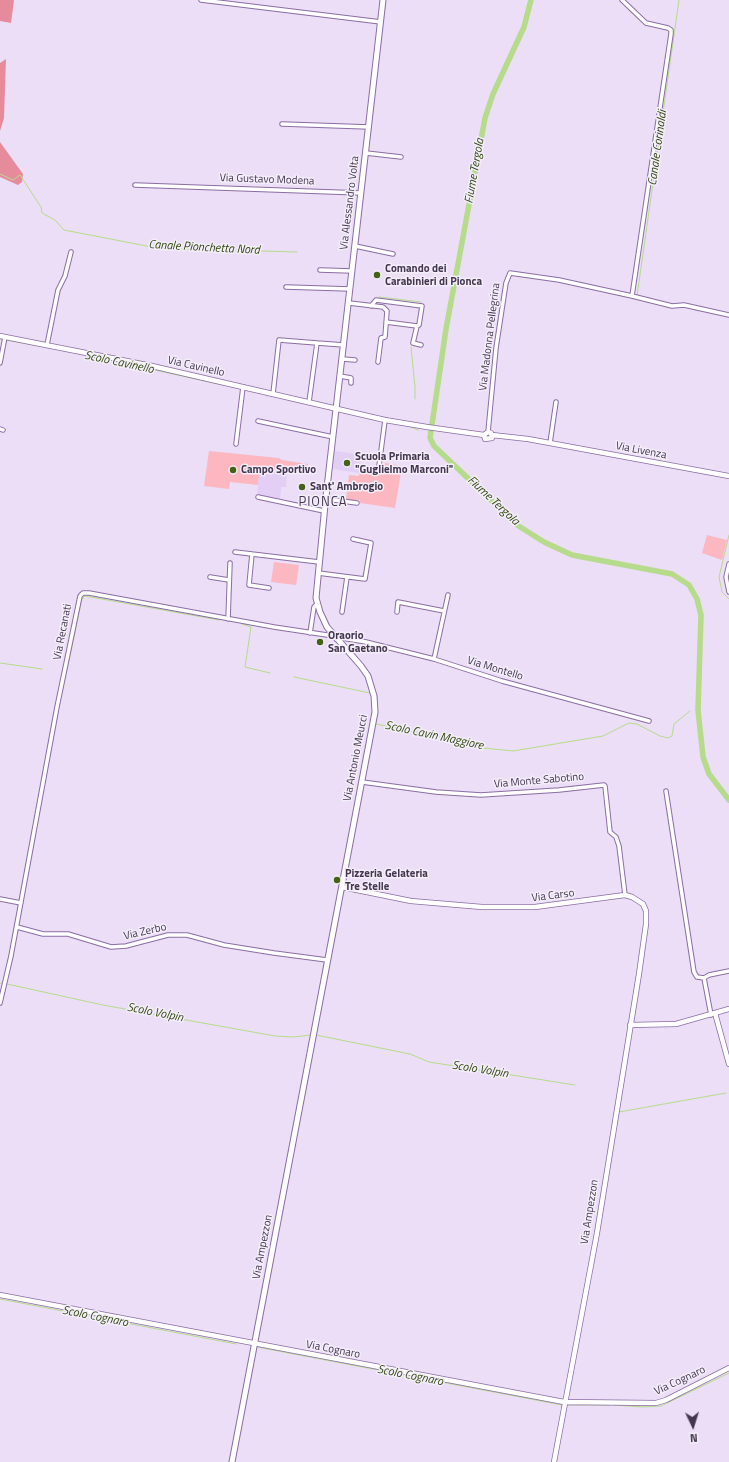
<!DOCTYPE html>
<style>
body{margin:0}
#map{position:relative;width:729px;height:1462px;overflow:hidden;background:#ebdef6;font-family:"Titillium Web",sans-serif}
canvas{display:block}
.north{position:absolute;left:673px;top:1406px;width:40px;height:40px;-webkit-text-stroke:3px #f4eefa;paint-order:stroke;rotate:176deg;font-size:11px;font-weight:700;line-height:16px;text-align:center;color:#43364e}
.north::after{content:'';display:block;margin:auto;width:14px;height:18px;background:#43364e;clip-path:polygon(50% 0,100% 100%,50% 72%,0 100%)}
</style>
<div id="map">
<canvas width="729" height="1462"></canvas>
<div class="north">N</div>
</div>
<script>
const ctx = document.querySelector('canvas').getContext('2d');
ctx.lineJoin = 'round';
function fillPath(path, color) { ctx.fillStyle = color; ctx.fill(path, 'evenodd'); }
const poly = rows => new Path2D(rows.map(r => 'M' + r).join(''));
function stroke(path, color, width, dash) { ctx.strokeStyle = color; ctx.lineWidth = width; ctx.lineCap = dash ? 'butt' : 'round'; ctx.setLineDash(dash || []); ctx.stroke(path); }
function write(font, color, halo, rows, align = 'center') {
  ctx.font = font + ' "Titillium Web",sans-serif'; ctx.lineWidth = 3; ctx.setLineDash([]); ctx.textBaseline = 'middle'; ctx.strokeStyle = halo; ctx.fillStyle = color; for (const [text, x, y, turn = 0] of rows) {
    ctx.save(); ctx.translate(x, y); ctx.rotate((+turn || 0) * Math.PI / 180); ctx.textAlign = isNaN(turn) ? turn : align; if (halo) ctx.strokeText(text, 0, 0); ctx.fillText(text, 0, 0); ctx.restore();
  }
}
fillPath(poly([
 [335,451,356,454,356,456,361,457,359,473,333,469],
 [260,468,287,470,286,487,281,487,280,500,257,495]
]), '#e3cef6');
fillPath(poly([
 [209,451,279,458,282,460,308,464,307,470,260,468,258,485,230,482,229,489,204,486],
 [385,463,402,466,395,508,360,503,360,500,346,500,349,475,359,476,361,467,382,470],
 [707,535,727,540,722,560,702,553],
 [274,562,299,565,296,585,271,582]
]), '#fdb7c1');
fillPath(poly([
 [0,0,14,0,11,23,0,21],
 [6,59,4,118,0,131,0,63],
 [0,142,23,174,22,182,18,185,0,177]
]), '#e68b9b');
stroke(poly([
 [0,174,13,180,20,175,41,207,42,213,55,220,64,230,157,248,297,252],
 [637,296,679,0],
 [379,297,421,302],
 [0,339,39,346],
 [411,347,415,387,415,399],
 [123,363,223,385],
 [411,427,418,430],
 [428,432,430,431],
 [729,535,719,577,722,592,729,599],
 [242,624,251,627,245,667,270,673],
 [0,663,42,669],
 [66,674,82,599,85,596,219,620],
 [294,677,370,693],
 [377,695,376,724,437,736,473,747,513,751,603,736,629,723,637,724,660,736,668,738,672,736,674,724,690,711],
 [696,710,698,710],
 [0,983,3,984],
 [7,984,103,1005,275,1036,293,1037,311,1035],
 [316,1035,410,1054,429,1062,575,1085],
 [619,1112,726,1093],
 [0,1299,236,1344],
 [257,1347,562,1405],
 [568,1405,610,1405],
 [614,1405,643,1407,661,1406,729,1373]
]), '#b5db8b', 1);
stroke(poly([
 [531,0,524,27,493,94,485,118,446,329,430,438,434,446,517,525,544,542,572,555,672,574,689,585,697,599,701,615,698,710,703,757,709,774,729,800]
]), '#b5db8b', 5.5);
const minor = poly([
 [201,0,381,22],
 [622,0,646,23,668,28,671,30,671,34,632,296,672,306,684,305,729,315],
 [282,124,369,127],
 [366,153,401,157],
 [135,185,361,193],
 [355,246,393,254],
 [320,270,352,271],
 [286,287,350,289],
 [349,303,383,307,387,311,385,337,381,338,378,362],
 [371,306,376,300,422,306,419,325,417,326],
 [386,322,417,326,413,343,421,345],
 [47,345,58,290,65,276,71,252],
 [342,359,355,360],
 [0,363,5,337],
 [340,376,351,378,351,383],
 [273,394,279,340,317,343],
 [309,402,317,343,344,345],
 [258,421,333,437],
 [0,429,3,430],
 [488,432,496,348,506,283,510,273,559,280,632,296],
 [550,443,556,402],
 [236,444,243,387],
 [379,466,385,420],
 [258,497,324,511],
 [326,499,357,503],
 [235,552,319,562],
 [252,554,249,585,269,588],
 [729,564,726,577,729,592],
 [318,573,365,579,371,543,353,539],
 [210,577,229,580],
 [342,612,347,577],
 [397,612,398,602,444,611],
 [228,619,230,563],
 [310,633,314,607,317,604],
 [336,639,342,638,366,642,434,659,502,681,649,721],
 [434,659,448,595],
 [362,782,436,792,481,795,559,790,604,785,605,786,610,832,616,837,619,846,625,895],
 [666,791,694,972,697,977,704,978,711,1015],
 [0,899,21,903],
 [17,927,43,934,68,934,111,947,126,946,168,935,187,935,224,945,274,953,327,960],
 [704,978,709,975,729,971],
 [0,1003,11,956,57,707,80,596,83,593,89,593,274,627,327,635,332,634]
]);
const tertiary = poly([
 [0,336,152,366,385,420,427,427,484,435,488,432,491,433,492,438,485,439,484,435],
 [492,435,528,439,729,476],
 [342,887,411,901,482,907,535,907,625,895,632,897,643,904,646,911,646,924,639,974,597,1233,554,1462],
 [715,1013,729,1064],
 [630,1025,676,1024,729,1009],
 [0,1295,564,1402,656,1403,666,1400,729,1368]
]);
const secondary = poly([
 [232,1462,375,712,374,696,368,676,361,666,327,627,320,612,316,598,325,505,383,0]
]);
stroke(minor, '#8b6da3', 5.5);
stroke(tertiary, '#8b6da3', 6);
stroke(secondary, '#8b6da3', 7);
stroke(minor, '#fff', 3.5);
stroke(tertiary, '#fff', 4.5);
stroke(secondary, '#fff', 5);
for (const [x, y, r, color] of [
 [377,275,4,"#446215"],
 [347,463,4,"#446215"],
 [233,470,4,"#446215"],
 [302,487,4,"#446215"],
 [320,642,4,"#446215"],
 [337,880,4,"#446215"]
]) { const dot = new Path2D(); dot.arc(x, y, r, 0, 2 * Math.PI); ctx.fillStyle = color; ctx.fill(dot); stroke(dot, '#f4eefa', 1.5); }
write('11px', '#43364e', '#f4eefa', [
 ["Via Gustavo Modena",267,180,2],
 ["Via Alessandro Volta",350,203,-83],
 ["Via Madonna Pellegrina",490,337,-83],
 ["Via Cavinello",196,367,13],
 ["Via Livenza",641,451,11],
 ["Via Recanati",63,632,-79],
 ["Via Montello",495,669,17],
 ["Via Antonio Meucci",356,758,-79],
 ["Via Monte Sabotino",539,781,-5],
 ["Via Carso",553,896,-7],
 ["Via Zerbo",145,932,-13],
 ["Via Ampezzon",590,1212,-81],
 ["Via Ampezzon",263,1247,-79],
 ["Via Cognaro",333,1350,11],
 ["Via Cognaro",680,1381,-25]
]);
write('bold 11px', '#43364e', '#f4eefa', [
 ["Comando dei",385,269],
 ["Carabinieri di Pionca",385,282],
 ["Scuola Primaria",355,457],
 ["\"Guglielmo Marconi\"",355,470],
 ["Campo Sportivo",241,470],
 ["Sant' Ambrogio",310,487],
 ["Oraorio",328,636],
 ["San Gaetano",328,649],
 ["Pizzeria Gelateria",345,874],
 ["Tre Stelle",345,887]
], 'left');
write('italic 12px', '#31470f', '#f4eefa', [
 ["Canale Corinaldi",658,148,-82],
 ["Fiume Tergola",475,171,-80],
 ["Canale Pionchetta Nord",204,248,3],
 ["Scolo Cavinello",119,363,12],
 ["Fiume Tergola",493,501,43],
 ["Scolo Cavin Maggiore",434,736,12],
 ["Scolo Volpin",155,1013,11],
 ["Scolo Volpin",480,1070,9],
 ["Scolo Cognaro",95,1317,11],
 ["Scolo Cognaro",410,1376,11]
]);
ctx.letterSpacing = '1px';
write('13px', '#43364e', '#f4eefa', [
 ["PIONCA",323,503]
]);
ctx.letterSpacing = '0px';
</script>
